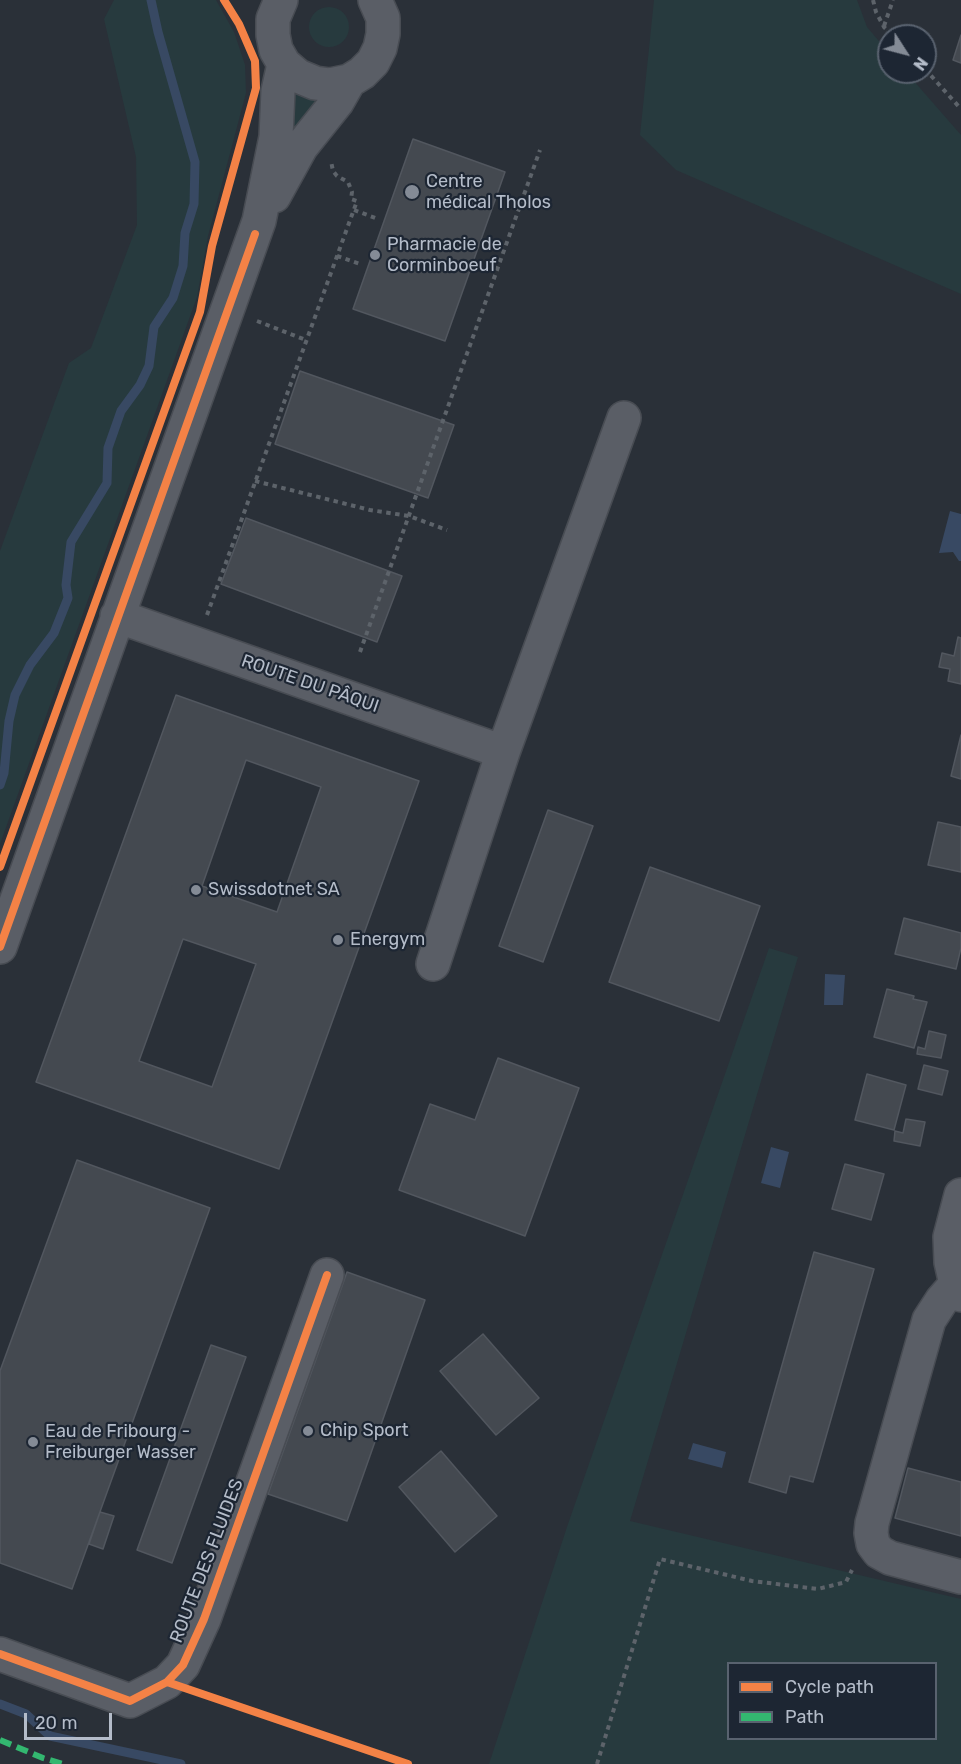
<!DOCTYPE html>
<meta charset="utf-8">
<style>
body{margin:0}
#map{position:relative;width:961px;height:1764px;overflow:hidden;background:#2a3038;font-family:Rubik,sans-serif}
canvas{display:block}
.legend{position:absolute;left:727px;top:1662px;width:210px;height:78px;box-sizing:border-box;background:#1d2633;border:2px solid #59626f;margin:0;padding:8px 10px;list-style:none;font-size:18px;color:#b4bcc9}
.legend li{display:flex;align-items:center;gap:12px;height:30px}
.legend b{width:30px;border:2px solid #59626f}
.north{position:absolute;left:877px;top:24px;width:60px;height:60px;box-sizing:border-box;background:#1d2633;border:2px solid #59626f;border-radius:50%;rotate:126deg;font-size:16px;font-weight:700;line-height:24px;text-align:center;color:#b4bcc9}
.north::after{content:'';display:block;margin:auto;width:21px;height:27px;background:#848b96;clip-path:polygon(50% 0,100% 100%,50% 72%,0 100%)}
.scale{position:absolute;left:24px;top:1713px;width:88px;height:27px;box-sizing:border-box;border:3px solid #b4bcc9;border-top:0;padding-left:8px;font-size:18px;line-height:21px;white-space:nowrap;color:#b4bcc9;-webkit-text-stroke:4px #1d2633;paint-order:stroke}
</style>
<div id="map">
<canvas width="961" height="1764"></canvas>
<ul class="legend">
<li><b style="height:8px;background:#f48246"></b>Cycle path</li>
<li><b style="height:8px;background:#33b770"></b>Path</li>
</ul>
<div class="north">N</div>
<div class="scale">20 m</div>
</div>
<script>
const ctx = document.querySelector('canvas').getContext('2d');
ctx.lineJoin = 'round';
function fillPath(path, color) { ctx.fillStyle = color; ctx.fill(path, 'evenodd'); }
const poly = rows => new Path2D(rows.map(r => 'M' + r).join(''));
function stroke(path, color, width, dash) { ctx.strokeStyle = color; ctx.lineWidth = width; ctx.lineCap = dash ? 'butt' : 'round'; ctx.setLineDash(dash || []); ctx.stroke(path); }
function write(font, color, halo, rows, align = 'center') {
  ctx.font = font + ' Rubik,sans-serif'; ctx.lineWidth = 4.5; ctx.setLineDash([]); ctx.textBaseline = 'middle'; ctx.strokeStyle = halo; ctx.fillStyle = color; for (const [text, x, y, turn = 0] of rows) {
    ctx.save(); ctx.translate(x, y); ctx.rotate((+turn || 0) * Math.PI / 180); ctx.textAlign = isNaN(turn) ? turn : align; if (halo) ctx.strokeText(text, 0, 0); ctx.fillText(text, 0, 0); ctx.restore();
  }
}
fillPath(poly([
 [114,0,216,0,234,32,245,65,246,93,208,236,197,297,0,844,0,551,69,363,91,348,137,225,136,157,104,19],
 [654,0,857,0,867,27,889,53,889,72,906,72,961,135,961,294,676,170,640,135],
 '309 27a20 20 0 1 1 40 0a20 20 0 1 1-40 0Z',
 [300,93,320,98,301,131,288,126,296,95],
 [769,948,798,957,630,1521,961,1599,961,1764,489,1764,568,1524],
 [728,1664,936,1664,936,1738,728,1738]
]), '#273a3e');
fillPath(poly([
 [950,511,961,514,961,561,959,561,953,552,939,553],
 [825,974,845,975,843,1005,824,1005],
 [771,1147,789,1152,780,1188,761,1183],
 [693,1443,726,1452,722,1468,688,1459]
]), '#384963');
stroke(poly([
 [0,785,4,773,9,721,15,695,30,665,54,633,68,598,66,585,71,542,107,483,108,448,121,411,140,385,149,366,154,327,173,298,183,266,185,233,194,204,195,162,158,32,151,0],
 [0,1704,26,1714,50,1736,181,1764]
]), '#384963', 9);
const building = poly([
 [961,35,961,63,953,60,961,35],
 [413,139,505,172,445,341,353,309,413,139],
 [300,371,454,425,428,498,275,444,300,371],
 [246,518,402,576,377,642,221,584,246,518],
 [958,637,961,638,961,684,948,681,950,669,939,667,942,653,954,656,958,637],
 [176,695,419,781,279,1169,36,1082,176,695],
 [246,760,321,787,277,912,202,886,246,760],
 [183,939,256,964,212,1087,139,1061,183,939],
 [961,735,961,779,951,776,961,735],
 [548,810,593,826,543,962,499,946,548,810],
 [938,822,961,827,961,872,928,865,938,822],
 [650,867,760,906,719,1021,609,982,650,867],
 [904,918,961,933,961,948,956,969,895,954,904,918],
 [887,989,914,996,913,999,927,1002,914,1048,874,1037,887,989],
 [929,1031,946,1035,941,1058,917,1054,918,1047,925,1049,929,1031],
 [498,1058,579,1088,525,1236,399,1190,430,1104,475,1120,498,1058],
 [924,1065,948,1071,942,1095,918,1089,924,1065],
 [867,1074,906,1085,894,1130,855,1120,867,1074],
 [906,1119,925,1122,920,1146,894,1141,895,1131,903,1133,906,1119],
 [77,1160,210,1208,72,1589,0,1563,0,1371,77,1160],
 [845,1164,884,1174,871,1220,832,1209,845,1164],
 [814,1252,874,1269,813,1482,790,1476,786,1493,749,1482,814,1252],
 [347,1272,425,1300,347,1521,268,1494,347,1272],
 [483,1334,539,1398,496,1435,440,1371,483,1334],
 [211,1345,246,1357,172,1563,137,1550,211,1345],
 [441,1451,497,1516,455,1552,399,1487,441,1451],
 [908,1468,961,1482,961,1536,895,1518,908,1468],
 [100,1512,114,1516,103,1549,89,1544,100,1512]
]);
fillPath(building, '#444950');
stroke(building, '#52575f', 1.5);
const minor = poly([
 [281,0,273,19,273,35,276,50,284,64,298,76,315,83,330,85,349,81,362,73,373,62,380,48,383,34,383,18,375,0],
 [274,196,301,147,337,102,349,81],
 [117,616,503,752],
 [0,947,259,221,276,137,278,91,284,64],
 [433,964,503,752,624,418],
 [961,1195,950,1237,951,1262,956,1284,961,1295],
 [956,1284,942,1300,929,1320,872,1523,871,1533,873,1544,879,1552,890,1558,961,1577],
 [0,1654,130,1701,167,1682,183,1665,204,1619,327,1275]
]);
stroke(minor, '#484c53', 36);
stroke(poly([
 [873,0,876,12,884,27,893,36],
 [884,26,893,0],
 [925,69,961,109],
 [354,210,378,219],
 [337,256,360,264],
 [257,321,306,340],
 [255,481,370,510,409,516,447,530],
 [207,615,357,201,351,199,352,192,348,182,337,176,333,171,331,161],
 [360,652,540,150],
 [597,1764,660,1559,752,1581,818,1589,846,1582,852,1570]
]), '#5d636a', 4, [4.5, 4.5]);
stroke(minor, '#5a5e66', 33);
stroke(poly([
 [0,1740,43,1758,63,1764]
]), '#33b770', 6, [12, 6]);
stroke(poly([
 [0,867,200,312,212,246,256,88,255,61,239,24,224,0],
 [0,947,255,234],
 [0,1654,130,1701,167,1682,183,1665,204,1619,327,1275],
 [167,1682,408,1764]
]), '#f48246', 8);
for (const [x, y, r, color] of [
 [412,192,8,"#848b96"],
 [375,255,6,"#848b96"],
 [196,890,6,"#848b96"],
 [338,940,6,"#848b96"],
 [308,1431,6,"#848b96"],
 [33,1442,6,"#848b96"]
]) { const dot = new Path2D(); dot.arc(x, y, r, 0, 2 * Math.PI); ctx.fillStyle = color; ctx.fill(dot); stroke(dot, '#1d2633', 2); }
write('18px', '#b4bcc9', '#1d2633', [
 ["Centre",426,182],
 ["médical Tholos",426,203],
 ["Pharmacie de",387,245],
 ["Corminboeuf",387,266],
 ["Swissdotnet SA",208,890],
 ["Energym",350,940],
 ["Chip Sport",320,1431],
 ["Eau de Fribourg -",45,1432],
 ["Freiburger Wasser",45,1453]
], 'left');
write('18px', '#b4bcc9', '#1d2633', [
 ["ROUTE DU PÂQUI",310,684,19],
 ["ROUTE DES FLUIDES",207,1561,-69]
]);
</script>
